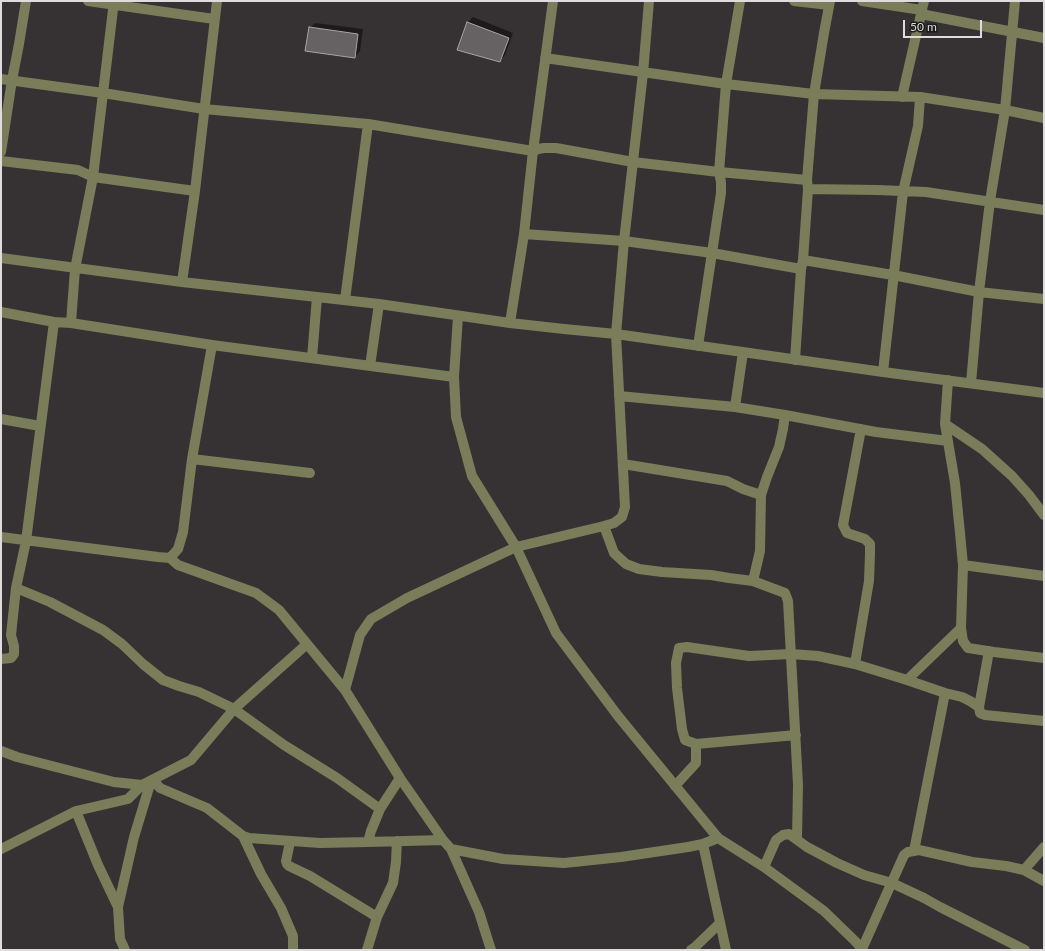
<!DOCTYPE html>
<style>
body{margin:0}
#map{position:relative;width:1045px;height:951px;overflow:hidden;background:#363234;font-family:Lato,sans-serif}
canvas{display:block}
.frame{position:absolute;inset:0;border:2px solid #dedcdd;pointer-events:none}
.scale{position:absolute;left:903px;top:20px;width:79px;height:18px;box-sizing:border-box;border:2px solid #dedcdd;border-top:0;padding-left:5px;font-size:12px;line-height:14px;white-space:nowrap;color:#dedcdd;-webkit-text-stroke:3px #1d1b1c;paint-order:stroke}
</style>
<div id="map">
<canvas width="1045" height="951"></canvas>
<div class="frame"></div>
<div class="scale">50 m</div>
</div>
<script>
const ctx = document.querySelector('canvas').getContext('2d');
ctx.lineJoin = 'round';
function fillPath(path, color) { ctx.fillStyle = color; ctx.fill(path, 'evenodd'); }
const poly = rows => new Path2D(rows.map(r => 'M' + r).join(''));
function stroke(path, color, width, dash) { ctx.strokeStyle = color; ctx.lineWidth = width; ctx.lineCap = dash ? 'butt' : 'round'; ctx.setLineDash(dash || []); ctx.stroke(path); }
fillPath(poly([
 [473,17,513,33,505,55,500,61,458,50,468,22],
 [315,23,363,29,360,51,355,57,310,28]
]), '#0007');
const building = poly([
 [467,22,509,38,500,62,457,50,467,22],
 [309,27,358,34,355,58,305,51,309,27]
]);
fillPath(building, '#666163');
stroke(building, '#a9a4a6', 1);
stroke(poly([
 [88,1,214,19],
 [794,1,829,5],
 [862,1,922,10],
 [921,14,1044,38],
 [545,58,726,84,814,94,920,97,1005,110,1044,118],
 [1,79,103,93,204,109,368,124,533,151,538,149,544,148,556,148,633,162,719,172,807,180],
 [902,97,924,1],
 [1,152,12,80,19,44,26,1],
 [1,161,78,170,93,177,195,191],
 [808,189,877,190,926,192,1044,210],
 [524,234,624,241,712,253,801,269],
 [1,258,182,282,317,297,379,304,510,323,564,329,616,334,883,372,1044,393],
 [803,260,893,275,979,292,1044,299],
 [182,282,195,191,217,1],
 [345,300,368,124],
 [1,312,54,322,71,323,212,345,454,377],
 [458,316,454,377,456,417,472,476,516,547,556,633,618,716,718,838,764,867,824,911,855,941,863,950],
 [71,323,75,269,93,177,114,1],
 [510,323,524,234,533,151,553,1],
 [698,346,721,193,721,182,719,172,726,84,740,1],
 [312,358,317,297],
 [795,360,801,269,803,260,808,189,807,180,814,94,824,33,830,1],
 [370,366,379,304],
 [883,372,903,192,918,126,920,97],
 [948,380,945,424,955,483,960,533,963,565,961,628,963,641,968,648,994,652,1044,658],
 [971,383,979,292,990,201,1005,110,1015,1],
 [619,396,735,407,785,415,876,432,948,441],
 [735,407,743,352],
 [1,419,40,426],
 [945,424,982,449,1012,476,1029,495,1044,515],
 [192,459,310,473],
 [623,464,727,481,743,489,761,495],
 [604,526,614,553,626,564,639,569,662,572,711,575,729,578,753,581,760,551,761,495,767,477,779,447,783,429,785,415],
 [1,537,158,557,170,558,178,549,183,532,192,459,212,345],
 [170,558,178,565,256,593,279,610,345,690,400,778,443,840,451,849,503,859,564,863,621,857,688,847,703,844,718,838],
 [963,565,1044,576],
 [753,581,785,593,788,601,798,785,797,839],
 [16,588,50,602,103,630,122,644,143,664,163,680,179,686,199,692,234,709,284,745,337,778,380,809],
 [989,651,979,707,980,713,985,715,1044,721],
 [1,659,11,658,14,654,14,646,11,635,16,588,26,541,54,322],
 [855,664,869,581,870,554,870,544,865,539,847,533,843,525,861,429],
 [907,680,961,628],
 [345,690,360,635,371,619,407,598,516,547,604,526,614,523,622,517,625,507,616,334,624,241,643,73,649,1],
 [796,735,696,744,685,740,682,729,677,688,676,663,679,648,687,647,749,656,791,654,818,656,855,664,907,680,945,693,962,697,970,701,979,707],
 [1,751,17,757,114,782,142,785,191,760,234,709,307,644],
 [153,780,160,788,207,808,243,836,249,838,320,843,368,842,371,831,380,809,400,778],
 [675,786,696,763,696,744],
 [76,811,98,865,118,907],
 [243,836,261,874,281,908,293,936,293,950],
 [290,842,286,861,287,864,289,866,310,876,377,917],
 [368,842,443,840],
 [703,844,726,950],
 [1,849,76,811,128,799,142,785],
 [451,849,479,912,491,950],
 [914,851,945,693],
 [764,867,776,840,783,835,789,834,807,847,837,863,864,875,892,883,924,898,940,907,1025,950],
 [1024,870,1044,847],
 [862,949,904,855,908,852,919,850,972,862,1006,866,1024,870,1044,881],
 [125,950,120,939,118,907,134,837,151,781],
 [367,950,377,917,393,883,396,862,397,841],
 [691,950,694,948,720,923]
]), '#7a7d59', 10);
</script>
